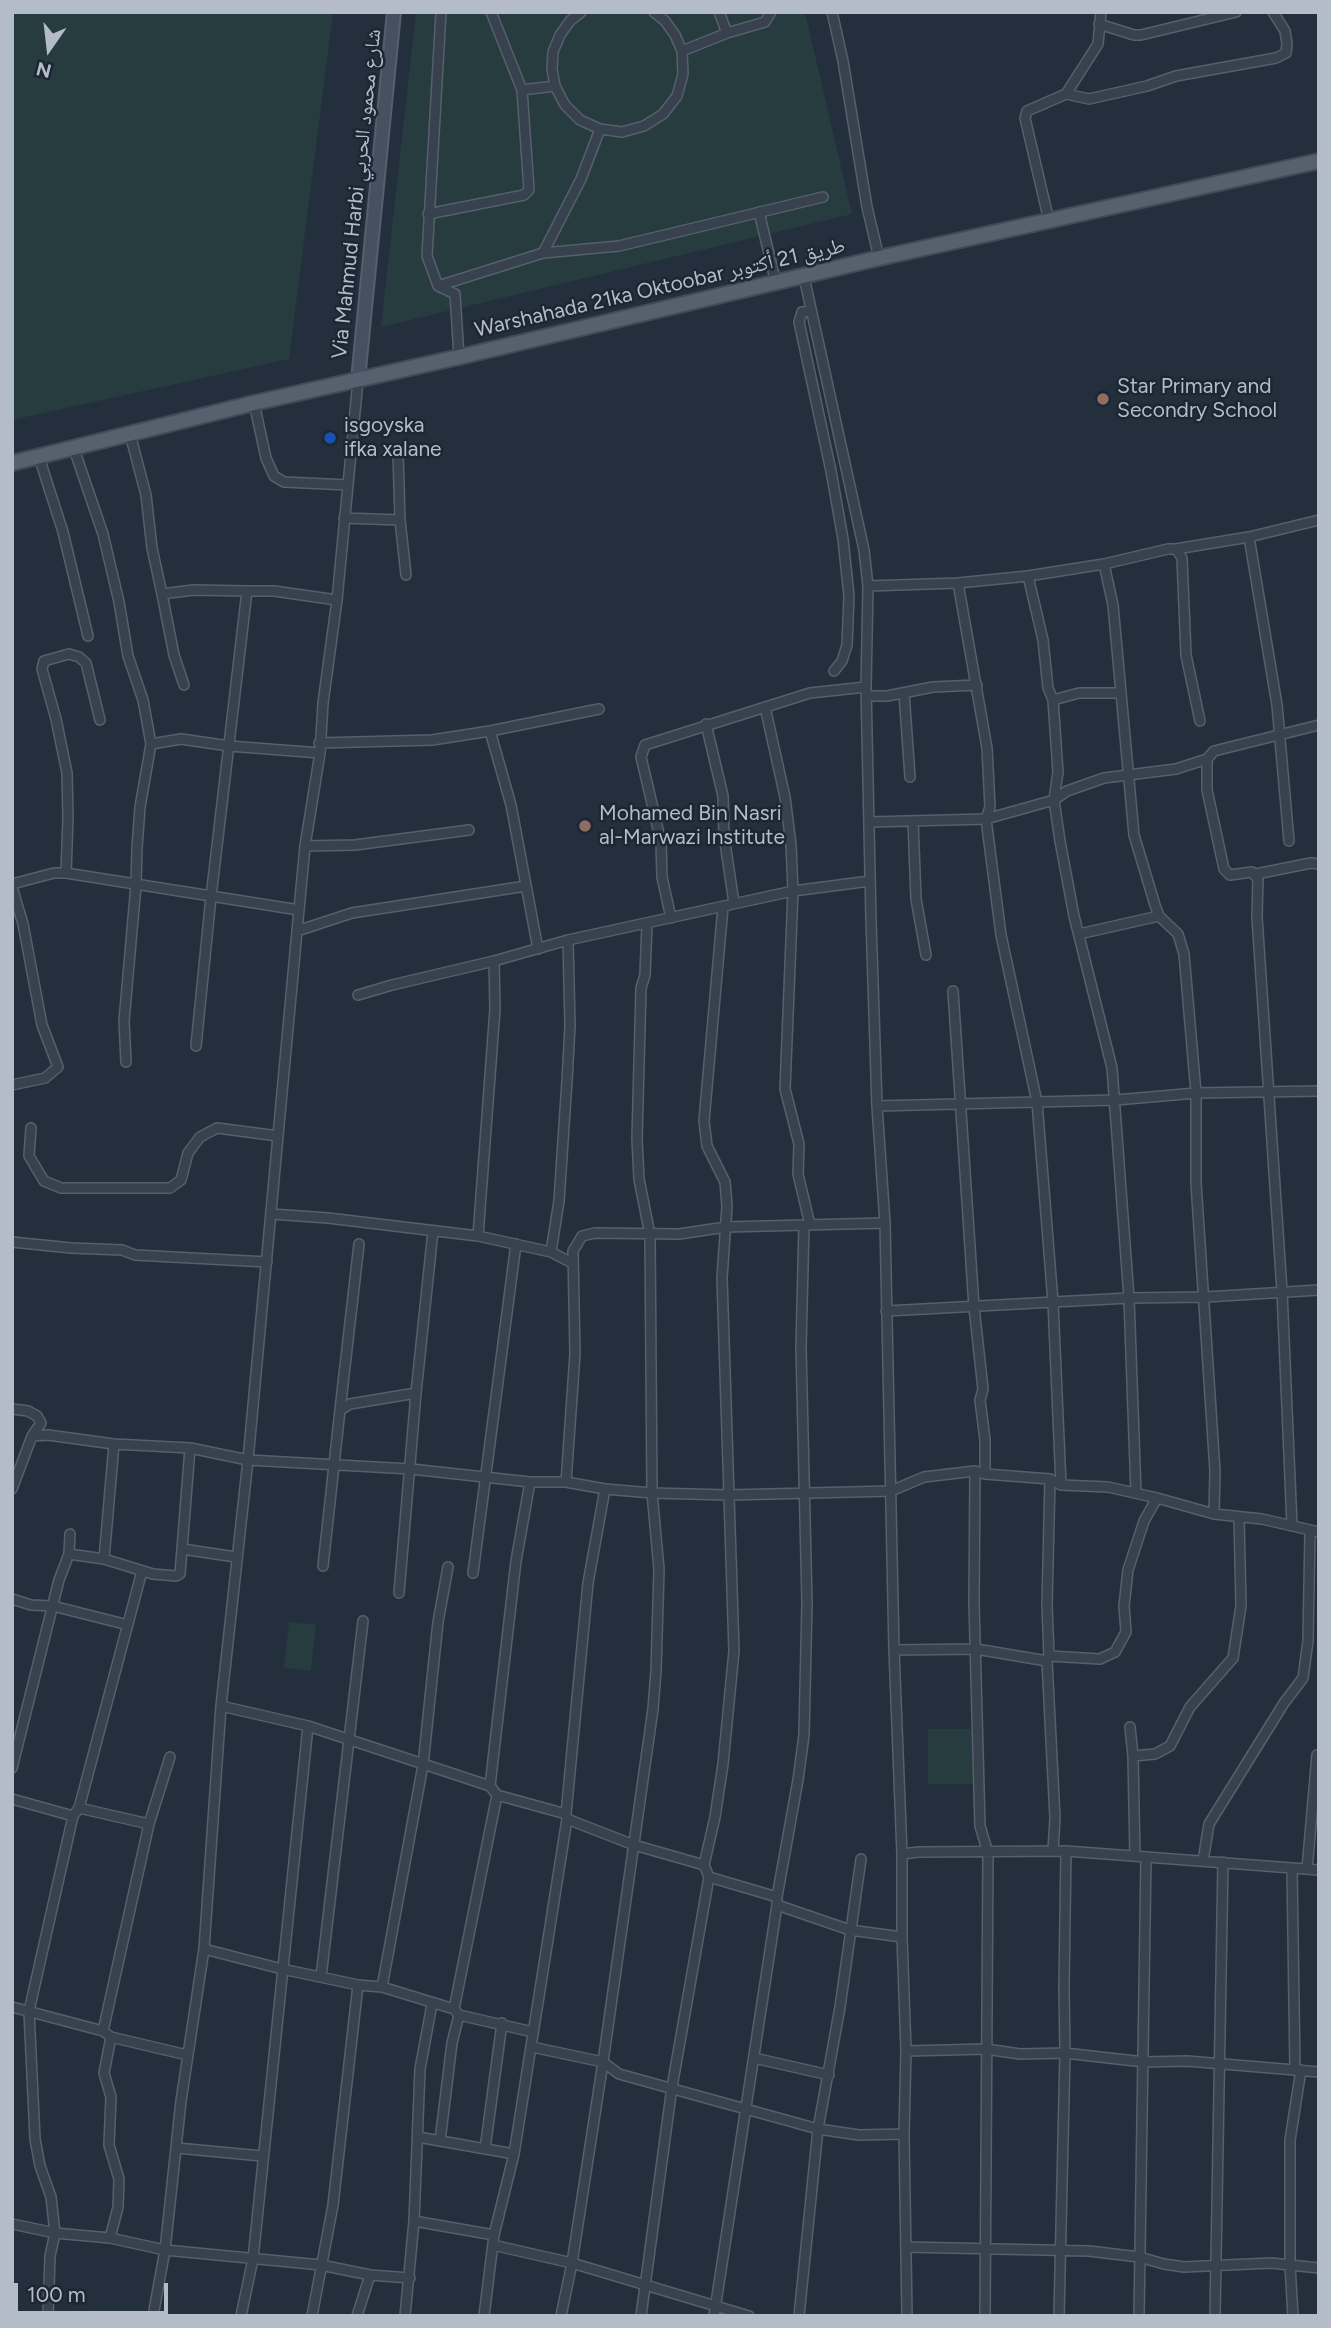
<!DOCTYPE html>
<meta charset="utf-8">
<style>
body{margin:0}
#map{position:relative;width:1331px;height:2328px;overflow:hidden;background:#242f3e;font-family:Figtree,sans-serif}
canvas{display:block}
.frame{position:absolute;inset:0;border:14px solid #b4bcc9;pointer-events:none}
.north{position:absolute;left:14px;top:14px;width:70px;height:70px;-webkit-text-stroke:5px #1d2633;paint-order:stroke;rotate:194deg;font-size:19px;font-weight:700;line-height:28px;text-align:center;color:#b4bcc9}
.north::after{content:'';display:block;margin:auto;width:24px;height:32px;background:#b4bcc9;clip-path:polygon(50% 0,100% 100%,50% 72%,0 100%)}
.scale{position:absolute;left:14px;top:2283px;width:154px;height:32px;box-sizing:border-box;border:4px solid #b4bcc9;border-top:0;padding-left:9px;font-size:21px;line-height:24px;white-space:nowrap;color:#b4bcc9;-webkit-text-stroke:5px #1d2633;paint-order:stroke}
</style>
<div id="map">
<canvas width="1331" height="2328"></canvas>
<div class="frame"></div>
<div class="north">N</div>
<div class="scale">100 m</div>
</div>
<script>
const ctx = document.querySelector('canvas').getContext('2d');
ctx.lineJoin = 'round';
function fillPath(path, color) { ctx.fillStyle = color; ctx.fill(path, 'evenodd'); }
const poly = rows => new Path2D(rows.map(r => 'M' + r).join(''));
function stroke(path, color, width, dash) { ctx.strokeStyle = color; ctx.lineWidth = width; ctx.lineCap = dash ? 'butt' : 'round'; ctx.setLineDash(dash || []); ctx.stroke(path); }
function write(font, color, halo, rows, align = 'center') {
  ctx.font = font + ' Figtree,"Noto Naskh Arabic",sans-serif'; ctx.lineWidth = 5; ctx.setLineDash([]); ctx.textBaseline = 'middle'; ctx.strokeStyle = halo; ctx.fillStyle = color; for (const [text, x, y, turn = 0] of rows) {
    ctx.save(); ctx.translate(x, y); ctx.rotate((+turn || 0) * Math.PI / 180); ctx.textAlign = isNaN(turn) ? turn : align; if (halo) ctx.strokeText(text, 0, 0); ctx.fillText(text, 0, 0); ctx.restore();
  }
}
fillPath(poly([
 [12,12,333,12,289,359,12,420],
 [416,12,805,12,852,214,381,327],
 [289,1622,316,1625,311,1671,284,1668],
 [928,1729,973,1729,974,1784,928,1784]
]), '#263c3f');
const street = poly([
 [441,12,427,256,438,286,455,294,459,357],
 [581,12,570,21,560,35,553,52,552,69,555,86,565,105,580,120,600,129,622,132,644,126,663,114,677,96,683,74,682,51,675,35,665,21,654,12],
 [719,12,727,33],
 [832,12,843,61,867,207,879,258],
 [1099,24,1134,35,1141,35,1236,12],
 [682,51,727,33,765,22,771,12],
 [522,90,555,86],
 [1066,94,1098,44,1101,12],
 [759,212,776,283],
 [428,214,524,195,529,190,522,90,491,12],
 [1049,221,1025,118,1027,111,1066,94,1089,99,1147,86,1176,76,1276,58,1286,53,1287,44,1285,31,1273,12],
 [543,253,581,179,600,129],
 [804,277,864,550,868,586,866,687,871,920,877,1106,885,1223,894,1650,902,1854,902,1937,906,2051,904,2134,907,2316],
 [438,286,543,253,619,246,823,197],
 [811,311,802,312,799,322,831,471,843,539,849,596,847,645,842,661,834,671],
 [254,403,266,458,274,476,284,482,348,485],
 [130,434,146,495,152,548,162,594,193,590,247,591],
 [74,449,103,534,119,602,128,656,143,700,151,744],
 [398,452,400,520,406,575],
 [39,457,63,532,88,636],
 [344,518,400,520],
 [1176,549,1249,537],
 [1104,564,1113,605,1134,835,1155,905,1159,916,1178,934,1184,954,1196,1093,1196,1183,1215,1471,1214,1514],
 [1028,576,1043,640,1048,688,1053,700,1058,772,1054,800,1060,841,1074,916,1112,1068,1129,1298,1136,1493],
 [958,583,987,748,990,807,986,819,1001,935,1037,1102,1053,1302,1061,1485],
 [868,586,958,583,1028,576,1104,564,1168,549,1176,549,1182,558,1186,655,1200,721],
 [162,594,174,655,184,685],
 [904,693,910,777],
 [867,696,887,696,933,687,977,685],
 [1053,700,1079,693,1120,693],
 [765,707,785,797,791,845,793,891,785,1089,799,1144,798,1174,810,1225],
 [706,724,723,796,724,836,734,903],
 [490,731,511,805,538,949],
 [319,743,432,740,490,731,599,709],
 [1207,759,1207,790,1224,869,1230,875,1252,872,1258,879,1257,917,1282,1291,1292,1526],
 [913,821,916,899,926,955],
 [869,822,986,819,1054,800,1067,791,1104,778,1176,769,1207,759,1214,751,1319,725],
 [1289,841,1277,705,1249,537,1319,520],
 [305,846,355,845,469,830],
 [66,873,68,818,67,773,56,719,42,669,44,661,69,654,79,657,86,663,100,720],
 [1256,874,1311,863,1319,864],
 [12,884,54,873,66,873,299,910],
 [12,887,23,924,42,1025,58,1067,45,1078,12,1085],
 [671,918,662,877,661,842,641,757,645,745,810,693,866,687],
 [297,931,352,913,526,886],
 [1079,934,1159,916],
 [953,991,974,1307,983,1389,980,1400,985,1440,985,1474],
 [358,995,392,985,494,961,568,940,793,891,870,881],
 [196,1046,211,897,247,591,274,591,337,600],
 [126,1062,124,1021,136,885,137,848,140,807,151,744,181,739,229,746,320,753],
 [877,1106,1116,1100,1196,1093,1319,1091],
 [31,1128,29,1156,44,1181,61,1188,170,1188,181,1180,188,1153,200,1137,217,1128,278,1136],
 [271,1214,328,1218,478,1236,551,1252,572,1263],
 [478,1236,495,1009,494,961],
 [12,1242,71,1248,122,1250,135,1255,267,1262],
 [551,1252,559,1201,567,1081,570,1026,568,940],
 [886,1311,1129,1298,1206,1297,1319,1290],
 [12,1409,28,1411,37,1416,41,1423,32,1436],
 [340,1410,359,1244],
 [975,1471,974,1603,980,1826,988,1853,985,2316],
 [1050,1479,1047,1605,1049,1656,1047,1661,1055,1818,1053,1851],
 [566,1482,575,1354,573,1251,582,1236,595,1233,679,1234,726,1227,885,1223],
 [12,1489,32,1436,48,1435,114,1444,190,1448,248,1460,411,1469,530,1482,566,1482,605,1489,652,1493,729,1495,891,1491,924,1477,975,1471,985,1474,1050,1479,1061,1485,1108,1487,1157,1498,1214,1514,1262,1519,1319,1532],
 [182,1549,190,1448],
 [69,1554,104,1559,153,1574,176,1576,180,1574,182,1549,236,1557],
 [104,1559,114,1444],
 [323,1566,340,1410,350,1404,416,1393],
 [473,1573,516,1244],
 [399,1593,416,1393,433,1231],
 [12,1599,31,1605,53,1606,128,1625],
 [894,1650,976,1649,1047,1661],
 [1049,1656,1100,1659,1115,1652,1126,1632,1124,1606,1128,1570,1144,1521,1157,1498],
 [221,1706,308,1726,490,1786,497,1795,566,1814,567,1819,634,1845,704,1865,709,1877,777,1897,777,1905,850,1930,902,1937],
 [1130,1727,1133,1756,1135,1856],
 [1133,1756,1155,1754,1170,1746,1190,1707,1233,1658,1241,1606,1239,1518],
 [12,1768,59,1580,69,1554,70,1534],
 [490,1786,516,1561,530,1482],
 [12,1799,73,1816],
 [79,1808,149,1824],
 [566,1814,588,1583,605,1489],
 [902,1854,919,1852,1066,1851,1319,1870],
 [1203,1861,1209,1824,1284,1703,1303,1678,1308,1641,1310,1532],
 [704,1865,715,1817,723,1764,734,1651,722,1278,727,1206,725,1182,707,1146,704,1121,723,907],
 [1292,1868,1295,2069],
 [1307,1869,1317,1755],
 [777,1897,798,1780,804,1735,807,1603,801,1347,804,1226],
 [204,1949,282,1969,358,1985,382,1987,454,2009,459,2015,533,2032],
 [321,1977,363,1621],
 [382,1987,423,1765,438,1622,448,1567],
 [12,2007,103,2031,111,2037,187,2055],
 [454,2009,497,1795],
 [103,2031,149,1824,170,1757],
 [532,2047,603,2062,619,2074,818,2129,859,2135,904,2134],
 [906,2051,986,2049,1020,2054,1065,2053,1144,2062,1187,2061,1319,2072],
 [754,2058,829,2075],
 [418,2137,514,2154],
 [440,2141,452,2043,459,2015],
 [177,2148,262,2156],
 [485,2149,502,2023],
 [414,2221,494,2235],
 [12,2224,55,2233,110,2238,165,2250,321,2265,370,2275,410,2278],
 [110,2238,118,2207,119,2179,109,2145,111,2097,104,2073,111,2037],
 [493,2245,572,2263,749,2316],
 [906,2247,1089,2251,1139,2257,1164,2264,1184,2267,1271,2263,1319,2268],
 [48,2316,50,2256,55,2233,51,2197,40,2166,35,2139,29,2011,73,1816,79,1808,142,1571],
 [153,2316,165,2250,181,2101,204,1949,221,1706,248,1460,297,931,305,846,320,753,323,703,337,600,358,380],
 [241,2316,253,2259,308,1726],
 [312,2316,333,2205,358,1985],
 [357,2316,370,2275],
 [405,2316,414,2221,420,2069,432,2004],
 [484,2316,494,2235,514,2154,567,1819],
 [561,2316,572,2263,603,2062,653,1709,656,1671,659,1569,652,1493,650,1235,639,1179,637,1139,641,988,645,975,647,924],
 [641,2316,672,2087,709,1877],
 [714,2316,777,1905],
 [799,2316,818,2129,840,2007,861,1859],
 [1059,2316,1065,2053,1064,1986,1066,1851],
 [1139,2316,1146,1857],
 [1215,2316,1223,1862],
 [1293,2316,1290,2265,1290,2140,1301,2070]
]);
const secondary = poly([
 [358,380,394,12]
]);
const primary = poly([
 [12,463,254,403,459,357,879,258,1319,161]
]);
stroke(street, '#565f6c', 12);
stroke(secondary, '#565f6c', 16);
stroke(primary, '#414a57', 18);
stroke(street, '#38414e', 9);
stroke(secondary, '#465061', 12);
stroke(primary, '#56606e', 14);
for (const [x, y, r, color] of [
 [1103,399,7,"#8d6e63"],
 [330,438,7,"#1a4fb4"],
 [585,826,7,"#8d6e63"]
]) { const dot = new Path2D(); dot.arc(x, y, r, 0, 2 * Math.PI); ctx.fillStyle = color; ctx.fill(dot); stroke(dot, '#1d2633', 2.5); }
write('21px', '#b4bcc9', '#1d2633', [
 ["Via Mahmud Harbi شارع محمود الحربي",357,194,-84],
 ["Warshahada 21ka Oktoobar طريق 21 أكتوبر",660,288,-13]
]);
write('21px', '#b4bcc9', '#1d2633', [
 ["Star Primary and",1117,387],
 ["Secondry School",1117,411],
 ["isgoyska",344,426],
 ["ifka xalane",344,450],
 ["Mohamed Bin Nasri",599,814],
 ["al-Marwazi Institute",599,838]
], 'left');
</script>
